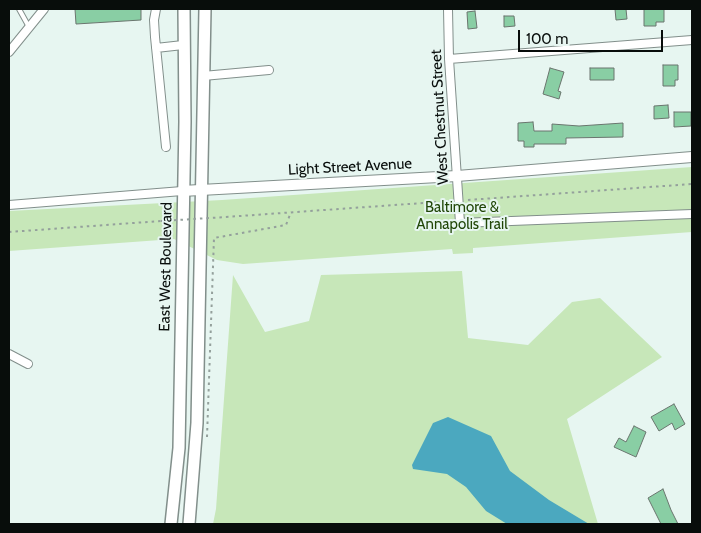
<!DOCTYPE html>
<style>
body{margin:0}
#map{position:relative;width:701px;height:533px;overflow:hidden;background:#e7f6f1;font-family:Cabin,sans-serif}
canvas{display:block}
.frame{position:absolute;inset:0;border:10px solid #080d0b;pointer-events:none}
.scale{position:absolute;left:518px;top:30px;width:145px;height:22px;box-sizing:border-box;border:2px solid #080d0b;border-top:0;padding-left:6px;font-size:15px;line-height:18px;white-space:nowrap;color:#080d0b;-webkit-text-stroke:4px #e7f6f1;paint-order:stroke}
</style>
<div id="map">
<canvas width="701" height="533"></canvas>
<div class="frame"></div>
<div class="scale">100 m</div>
</div>
<script>
const ctx = document.querySelector('canvas').getContext('2d');
ctx.lineJoin = 'round';
function fillPath(path, color) { ctx.fillStyle = color; ctx.fill(path, 'evenodd'); }
const poly = rows => new Path2D(rows.map(r => 'M' + r).join(''));
function stroke(path, color, width, dash) { ctx.strokeStyle = color; ctx.lineWidth = width; ctx.lineCap = dash ? 'butt' : 'round'; ctx.setLineDash(dash || []); ctx.stroke(path); }
function write(font, color, halo, rows, align = 'center') {
  ctx.font = font + ' Cabin,sans-serif'; ctx.lineWidth = 4; ctx.setLineDash([]); ctx.textBaseline = 'middle'; ctx.strokeStyle = halo; ctx.fillStyle = color; for (const [text, x, y, turn = 0] of rows) {
    ctx.save(); ctx.translate(x, y); ctx.rotate((+turn || 0) * Math.PI / 180); ctx.textAlign = isNaN(turn) ? turn : align; if (halo) ctx.strokeText(text, 0, 0); ctx.fillText(text, 0, 0); ctx.restore();
  }
}
fillPath(poly([
 [692,167,692,232,473,248,473,253,453,254,452,249,243,264,217,260,174,239,9,251,9,211,222,200],
 [462,271,468,338,528,345,572,302,600,298,662,357,567,419,598,524,213,524,216,509,233,275,265,332,309,321,321,275]
]), '#c7e7b9');
fillPath(poly([
 [448,417,491,436,510,471,549,500,589,524,507,524,486,511,466,487,447,474,413,469,412,465,433,423]
]), '#4ba8bf');
const building = poly([
 [75,9,141,9,141,20,76,24,75,9],
 [615,9,626,9,627,19,616,20,615,9],
 [644,9,664,9,664,22,656,22,656,26,644,26,644,9],
 [475,11,477,28,468,29,467,12,475,11],
 [504,16,514,16,515,26,504,27,504,16],
 [663,65,678,65,678,80,675,80,675,86,663,86,663,65],
 [550,68,564,72,558,91,561,92,559,99,543,94,550,68],
 [590,68,614,68,614,80,590,80,590,68],
 [668,105,669,118,654,119,654,106,668,105],
 [674,112,691,112,691,126,674,127,674,112],
 [533,122,534,131,552,131,552,124,579,126,623,123,623,137,566,138,566,144,534,144,534,147,524,147,524,141,518,141,518,123,533,122],
 [674,404,685,424,675,430,672,423,659,431,651,417,674,404],
 [634,426,646,432,636,457,614,447,619,438,626,442,634,426],
 [663,489,671,510,678,524,661,524,648,498,663,489]
]);
fillPath(building, '#89cea4');
stroke(building, '#6a756e', 1);
const service = poly([
 [19,9,29,27]
]);
const minor = poly([
 [156,9,154,20,155,37,166,147],
 [448,9,449,59,460,223,692,214],
 [156,48,183,45],
 [9,52,44,9],
 [449,59,692,40],
 [203,76,269,70],
 [9,205,182,191],
 [9,354,28,364]
]);
const tertiary = poly([
 [182,191,457,176,692,157]
]);
const secondary = poly([
 [171,524,179,448,185,122,184,9],
 [189,524,197,423,205,9]
]);
stroke(service, '#828f8b', 6);
stroke(minor, '#828f8b', 10);
stroke(tertiary, '#828f8b', 12);
stroke(secondary, '#828f8b', 14);
stroke(poly([
 [468,200,692,184],
 [226,217,451,201],
 [9,232,161,221],
 [207,437,214,238,286,225,291,212]
]), '#94a09c', 2, [2.5, 4]);
stroke(service, '#fff', 4);
stroke(minor, '#fff', 8);
stroke(tertiary, '#fff', 10);
stroke(secondary, '#fff', 11);
stroke(poly([
 [161,221,226,217]
]), '#94a09c', 2, [2.5, 4]);
write('15px', '#080d0b', '#e7f6f1', [
 ["West Chestnut Street",440,117,-93],
 ["Light Street Avenue",350,167,-3],
 ["East West Boulevard",166,267,-89]
]);
write('15px', '#204607', '#e7f6f1', [
 ["Baltimore &",462,208],
 ["Annapolis Trail",462,225]
]);
</script>
